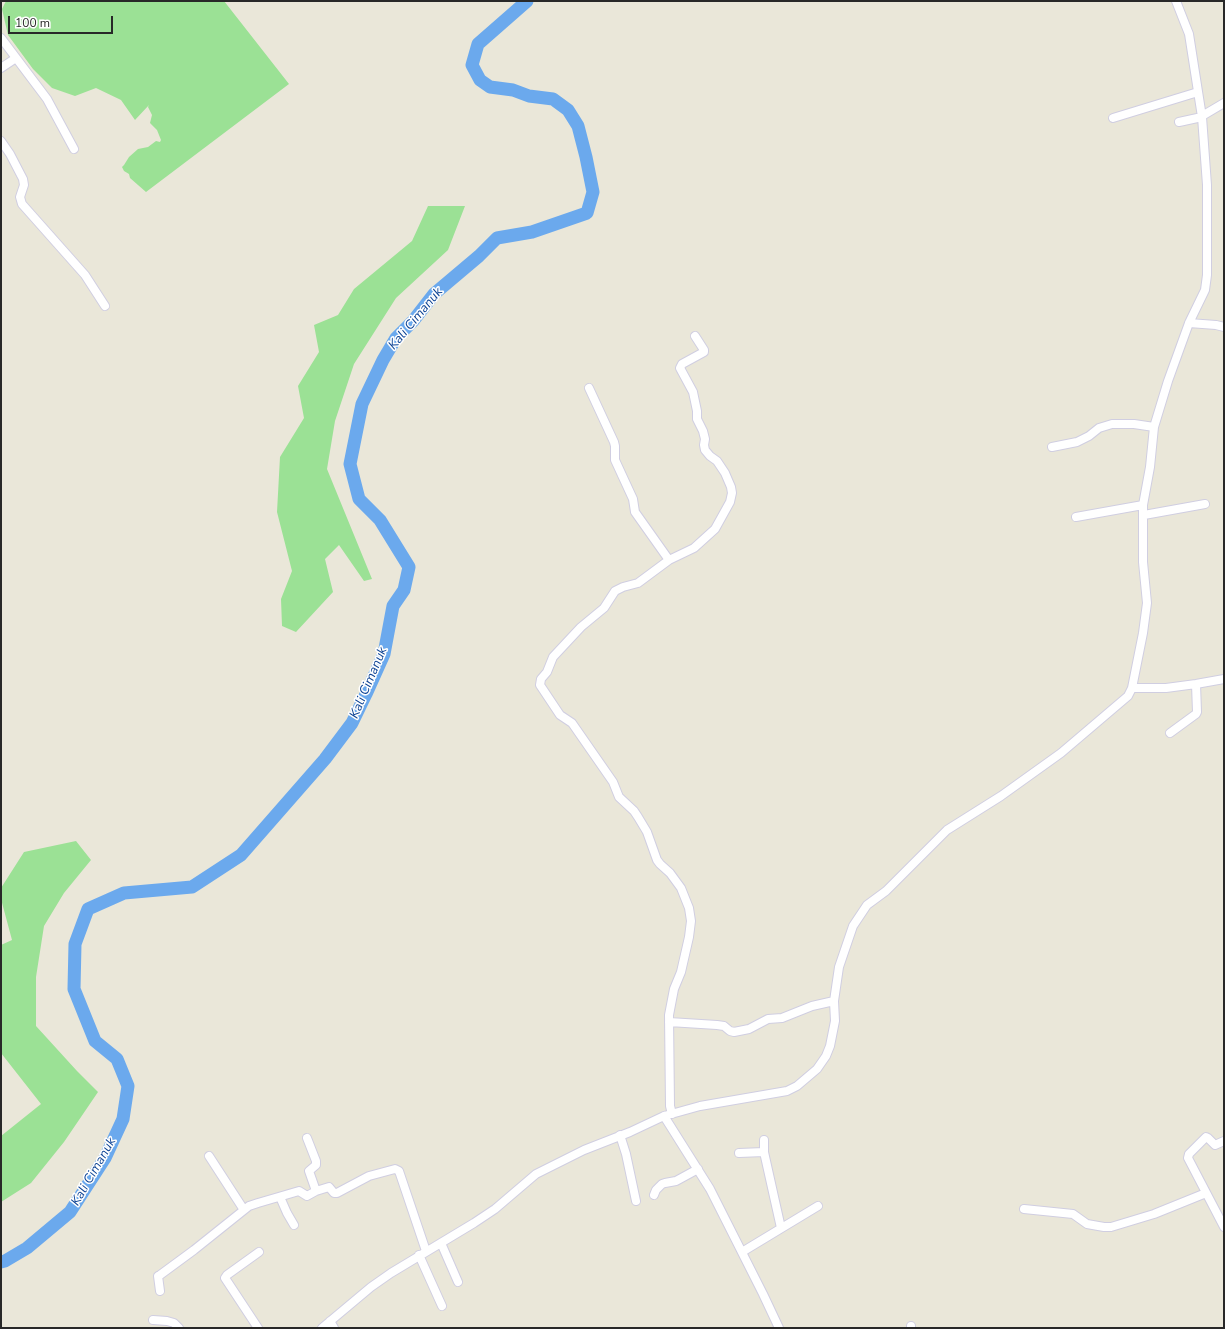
<!DOCTYPE html>
<style>
body{margin:0}
#map{position:relative;width:1225px;height:1329px;overflow:hidden;background:#eae7d9;font-family:"Nunito Sans",sans-serif}
canvas{display:block}
.frame{position:absolute;inset:0;border:2px solid #282828;pointer-events:none}
.scale{position:absolute;left:8px;top:16px;width:105px;height:18px;box-sizing:border-box;border:2px solid #282828;border-top:0;padding-left:5px;font-size:12px;line-height:14px;white-space:nowrap;color:#282828;-webkit-text-stroke:3px #fff;paint-order:stroke}
</style>
<div id="map">
<canvas width="1225" height="1329"></canvas>
<div class="frame"></div>
<div class="scale">100 m</div>
</div>
<script>
const ctx = document.querySelector('canvas').getContext('2d');
ctx.lineJoin = 'round';
function fillPath(path, color) { ctx.fillStyle = color; ctx.fill(path, 'evenodd'); }
const poly = rows => new Path2D(rows.map(r => 'M' + r).join(''));
function stroke(path, color, width, dash) { ctx.strokeStyle = color; ctx.lineWidth = width; ctx.lineCap = dash ? 'butt' : 'round'; ctx.setLineDash(dash || []); ctx.stroke(path); }
function write(font, color, halo, rows, align = 'center') {
  ctx.font = font + ' "Nunito Sans",sans-serif'; ctx.lineWidth = 3; ctx.setLineDash([]); ctx.textBaseline = 'middle'; ctx.strokeStyle = halo; ctx.fillStyle = color; for (const [text, x, y, turn = 0] of rows) {
    ctx.save(); ctx.translate(x, y); ctx.rotate((+turn || 0) * Math.PI / 180); ctx.textAlign = isNaN(turn) ? turn : align; if (halo) ctx.strokeText(text, 0, 0); ctx.fillText(text, 0, 0); ctx.restore();
  }
}
fillPath(poly([
 [6,1,224,1,289,84,146,192,130,178,129,174,124,171,122,167,124,165,129,157,138,149,148,147,156,141,160,142,161,140,157,130,150,123,152,115,148,107,149,105,135,120,121,100,96,88,75,96,52,88,33,69,8,35,2,9],
 [428,206,465,206,448,250,396,298,354,364,335,421,327,469,372,579,364,581,339,545,325,559,333,592,296,632,282,626,281,599,292,571,277,512,280,457,304,418,298,386,319,352,314,325,338,315,354,289,412,241],
 [76,841,91,860,64,893,44,926,36,977,36,1026,77,1071,98,1092,64,1142,31,1183,1,1202,1,1136,41,1104,1,1053,1,945,12,940,1,899,1,888,24,852]
]), '#9be195');
stroke(poly([
 [1,1262,5,1261,27,1248,70,1212,105,1158,123,1119,128,1086,117,1059,95,1041,74,989,75,944,88,909,124,893,192,887,241,855,325,759,352,723,366,694,384,654,393,606,404,590,409,567,380,520,359,499,350,464,362,404,383,360,396,338,413,321,434,294,479,256,497,238,532,232,587,213,593,192,586,157,578,126,568,110,553,99,529,96,513,90,490,87,480,80,472,65,478,44,527,1]
]), '#6ba9ed', 13);
const street = poly([
 [1,38,47,99,74,149],
 [1,68,16,58],
 [1202,116,1224,103],
 [1113,118,1198,92],
 [1179,122,1202,117],
 [1,141,10,154,23,179,24,185,20,197,22,204,85,275,105,306],
 [1189,323,1216,325,1224,327],
 [589,388,614,442,615,446,615,460,633,499,635,512,669,560],
 [1052,447,1077,442,1089,436,1099,428,1112,424,1134,424,1154,427],
 [1144,515,1205,504],
 [1076,517,1143,505],
 [1132,688,1166,688,1196,684,1224,679],
 [1170,733,1196,714,1197,712,1196,684],
 [669,1022,717,1025,724,1026,730,1031,734,1032,749,1029,768,1019,782,1018,812,1006,834,1001],
 [672,1114,670,1106,669,1015,674,989,681,972,689,937,691,921,689,908,681,888,670,873,660,864,657,860,647,832,638,817,634,811,619,797,613,782,572,723,560,715,540,685,541,679,547,672,553,657,581,627,604,608,615,591,623,587,638,583,669,560,694,548,715,529,730,502,732,493,731,487,725,473,717,461,710,456,705,450,704,445,705,439,703,431,697,419,697,411,693,392,680,368,682,364,704,352,704,350,695,336],
 [664,1116,710,1189,763,1294,779,1328],
 [620,1135,626,1154,636,1201],
 [307,1138,316,1161,316,1165,309,1171,316,1191],
 [764,1140,764,1152,781,1228],
 [1224,1141,1215,1145,1208,1138,1206,1137,1189,1154,1188,1158,1224,1227],
 [739,1153,764,1152],
 [209,1156,244,1210],
 [654,1195,656,1190,662,1184,665,1183,676,1181,698,1169],
 [280,1197,287,1213,294,1225],
 [1024,1209,1073,1214,1087,1224,1104,1227,1111,1227,1154,1214,1206,1193],
 [441,1243,458,1282],
 [742,1252,818,1206],
 [419,1255,442,1306],
 [160,1291,158,1276,160,1275,194,1250,249,1206,258,1203,299,1191,307,1196,316,1191,329,1187,334,1193,337,1193,369,1176,395,1169,399,1171,426,1251],
 [153,1320,167,1321,174,1323,179,1328],
 [330,1321,334,1328],
 [911,1326,911,1328],
 [258,1328,225,1278,227,1275,259,1252],
 [322,1328,371,1287,391,1273,474,1223,495,1209,536,1174,584,1150,630,1132,664,1116,700,1106,787,1091,797,1086,817,1069,826,1056,830,1046,835,1021,834,1001,839,967,853,926,867,905,886,891,947,830,1001,796,1061,753,1128,696,1132,688,1143,633,1147,603,1143,562,1143,505,1150,467,1154,427,1168,381,1189,323,1205,290,1207,275,1207,185,1202,117,1189,34,1176,1]
]);
stroke(street, '#d0cee1', 10);
stroke(street, '#fff', 8);
write('italic 13px', '#0e4495', '#fff', [
 ["Kali Cimanuk",416,319,-50],
 ["Kali Cimanuk",369,683,-67],
 ["Kali Cimanuk",94,1172,-60]
]);
</script>
